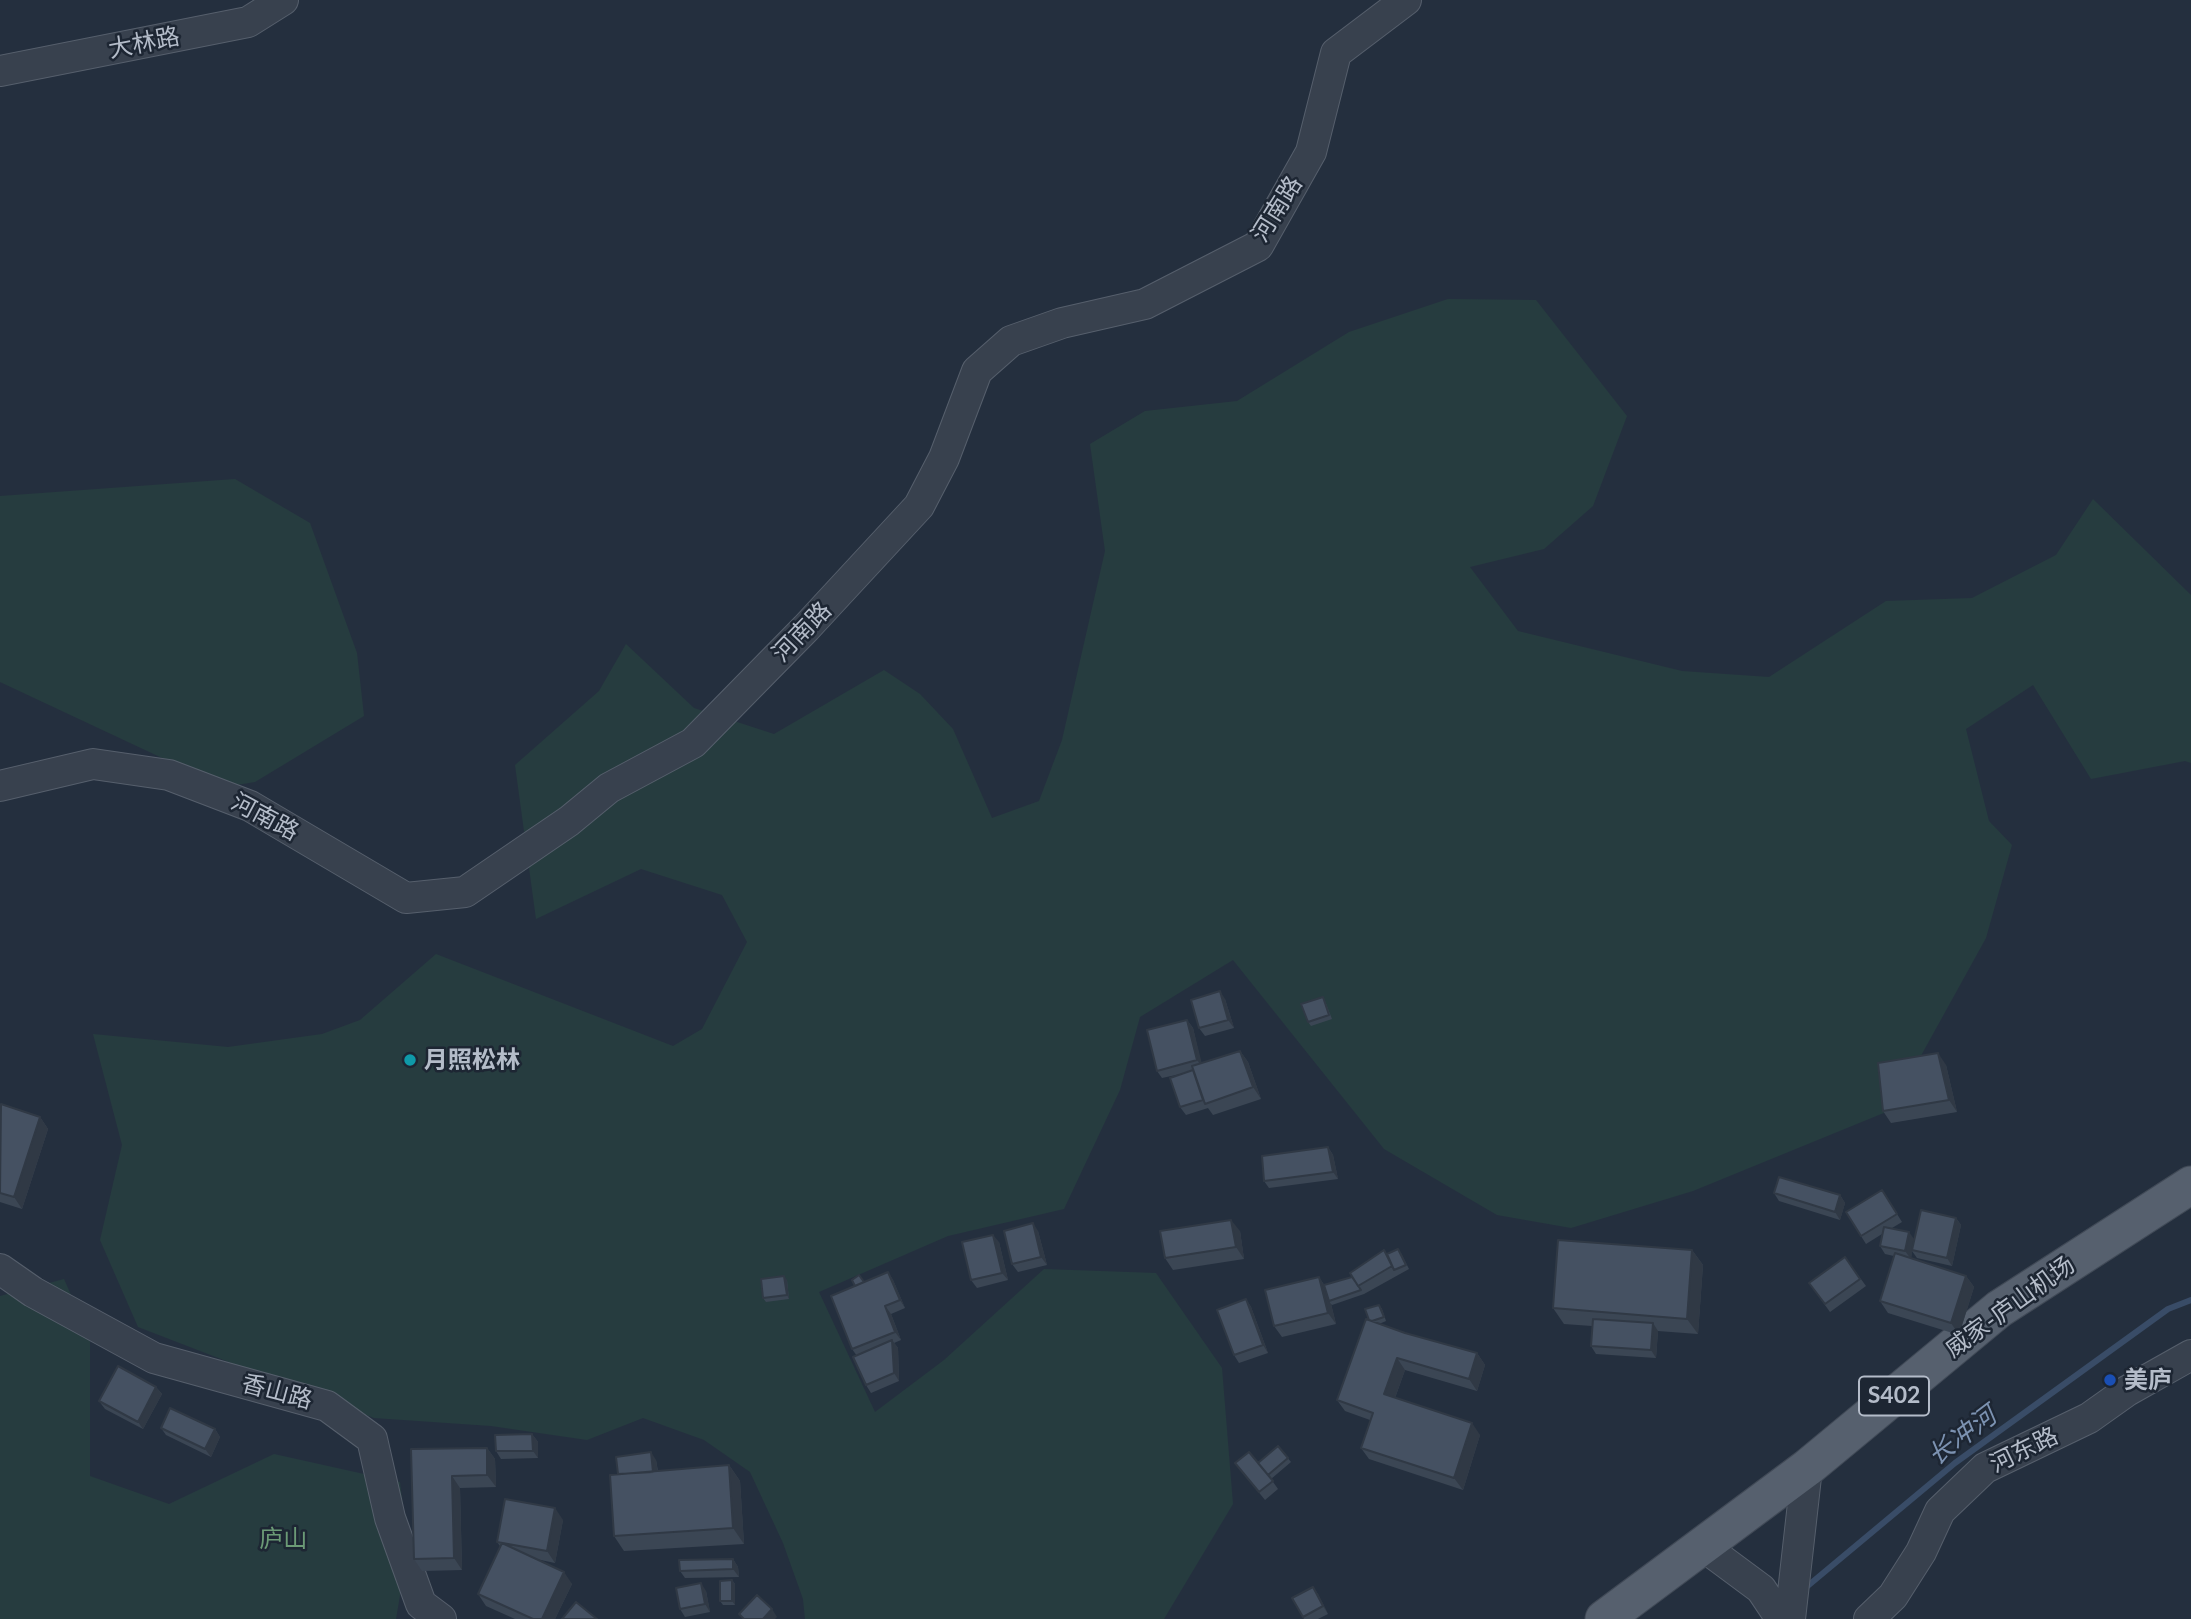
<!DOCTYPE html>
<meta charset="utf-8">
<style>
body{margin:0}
canvas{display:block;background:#242f3e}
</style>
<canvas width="2191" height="1619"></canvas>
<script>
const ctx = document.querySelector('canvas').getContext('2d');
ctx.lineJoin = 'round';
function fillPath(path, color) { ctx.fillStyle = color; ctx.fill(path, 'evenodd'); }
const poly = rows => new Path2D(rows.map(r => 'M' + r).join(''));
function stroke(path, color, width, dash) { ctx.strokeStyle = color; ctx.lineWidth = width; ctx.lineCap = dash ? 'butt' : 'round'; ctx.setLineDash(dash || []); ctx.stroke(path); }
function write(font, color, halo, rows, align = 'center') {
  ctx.font = font + ' Lato,"Noto Sans SC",sans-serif'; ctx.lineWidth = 5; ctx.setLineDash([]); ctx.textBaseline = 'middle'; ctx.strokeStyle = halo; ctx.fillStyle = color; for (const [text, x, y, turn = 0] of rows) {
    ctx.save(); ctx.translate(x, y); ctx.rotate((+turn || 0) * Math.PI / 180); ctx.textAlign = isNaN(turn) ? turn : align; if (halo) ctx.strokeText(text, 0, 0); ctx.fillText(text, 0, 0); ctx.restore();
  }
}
fillPath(poly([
 [1448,299,1536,300,1627,416,1593,506,1544,549,1470,567,1518,631,1682,671,1769,677,1886,601,1972,598,2056,555,2093,499,2191,595,2191,763,2185,761,2091,779,2033,685,1966,729,1989,821,2012,845,1986,938,1891,1110,1693,1191,1571,1228,1497,1215,1384,1149,1233,960,1140,1017,1120,1090,1064,1209,948,1236,819,1292,875,1412,944,1360,1044,1269,1156,1273,1222,1368,1233,1504,1164,1619,805,1619,803,1599,783,1543,750,1472,704,1440,643,1418,587,1440,491,1426,374,1418,138,1327,100,1240,122,1145,93,1034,228,1047,322,1034,360,1020,436,954,673,1046,702,1029,747,942,722,895,641,869,536,919,515,765,599,691,626,644,694,708,774,734,884,670,920,694,953,729,992,818,1039,801,1062,740,1105,551,1090,444,1145,411,1237,401,1349,332],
 [235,479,310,523,357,653,364,716,255,782,224,787,0,682,0,496],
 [64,1279,90,1338,90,1476,169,1504,274,1454,400,1482,408,1548,396,1619,0,1619,0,1296]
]), '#263c3f');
stroke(poly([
 [1804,1589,1955,1463,2168,1309,2191,1300]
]), '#394c67', 6);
const minor = poly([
 [0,71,248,22,283,0],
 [0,786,93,764,169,775,250,806,406,898,465,892,569,821,609,788,693,743,806,628,919,506,944,458,977,371,1011,341,1062,323,1145,304,1258,246,1311,152,1336,53,1406,0],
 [0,1269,33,1292,154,1358,327,1406,372,1439,390,1518,421,1604,441,1619],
 [1703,1546,1761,1589,1781,1619],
 [1790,1619,1807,1468],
 [1869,1619,1893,1596,1921,1552,1940,1511,1985,1468,2089,1418,2127,1391,2191,1355]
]);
const major = poly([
 [1604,1619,1807,1468,1999,1309,2191,1185]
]);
stroke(minor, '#565f6c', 32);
stroke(major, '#414a57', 39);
stroke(minor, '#38414e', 30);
stroke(major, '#56606e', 37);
fillPath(poly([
 [1323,997,1325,1001,1332,1019,1311,1026,1308,1022],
 [1225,999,1234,1028,1205,1036,1199,1028],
 [1187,1020,1193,1028,1201,1063,1240,1051,1248,1062,1261,1099,1213,1115,1208,1108,1186,1115,1180,1107,1185,1073,1162,1078,1157,1071],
 [1946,1065,1957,1112,1891,1123,1883,1111],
 [0,1106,40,1117,48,1129,22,1209,0,1202],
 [1328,1147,1333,1155,1338,1179,1269,1188,1264,1181],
 [1882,1190,1902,1222,1892,1228,1914,1239,1956,1218,1961,1225,1952,1266,1917,1258,1912,1251,1911,1258,1966,1276,1974,1287,1959,1335,1888,1313,1880,1301,1894,1256,1885,1254,1880,1246,1882,1234,1866,1244,1861,1236],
 [1774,1193,1840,1195,1845,1203,1840,1220,1779,1201],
 [1038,1231,1047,1265,1018,1272,1012,1264],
 [1240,1231,1244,1259,1173,1270,1165,1258],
 [999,1242,1008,1280,977,1288,971,1280],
 [1384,1250,1387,1254,1401,1253,1409,1269,1364,1294,1332,1305,1331,1304,1336,1324,1282,1337,1274,1326,1319,1277,1324,1285,1352,1277],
 [1692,1250,1703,1265,1698,1334,1658,1331,1656,1358,1596,1354,1591,1346,1592,1326,1564,1324,1553,1308],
 [1845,1257,1866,1286,1830,1312,1809,1283],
 [888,1272,893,1280,905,1308,891,1314,901,1340,894,1343,898,1348,899,1381,871,1393,866,1385,857,1356,852,1349,864,1282],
 [787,1280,789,1299,766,1302,763,1298],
 [1246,1299,1251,1307,1268,1353,1239,1363,1234,1355],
 [1379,1305,1382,1309,1386,1321,1379,1324,1405,1333,1477,1353,1485,1365,1477,1391,1405,1370,1395,1398,1480,1435,1463,1490,1369,1459,1361,1448,1370,1420,1345,1411,1337,1400,1369,1320],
 [156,1387,162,1394,143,1429,105,1409,99,1401],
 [161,1428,215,1429,220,1437,211,1457,166,1435],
 [532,1434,538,1442,538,1458,501,1459,496,1451],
 [1278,1446,1291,1462,1271,1479,1278,1489,1265,1500,1235,1463,1258,1463],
 [487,1448,495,1459,496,1487,460,1488,462,1570,422,1571,414,1559,411,1449],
 [656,1460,658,1471,729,1465,740,1481,744,1544,624,1551,614,1536],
 [563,1520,555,1563,536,1559,572,1584,555,1619,515,1619,486,1606,478,1594,500,1546,497,1542],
 [733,1559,738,1567,739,1577,685,1578,680,1571],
 [732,1580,735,1584,735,1605,723,1605,720,1601],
 [1313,1587,1318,1594,1328,1614,1318,1619,1304,1619,1292,1598],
 [706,1591,710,1612,685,1617,680,1609]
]), '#3b4654');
fillPath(poly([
 [1220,991,1225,999,1234,1028,1228,1020],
 [1187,1020,1193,1028,1203,1068,1197,1060],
 [1240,1051,1248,1062,1261,1099,1253,1087],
 [1938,1053,1946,1065,1957,1112,1949,1100],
 [40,1117,48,1129,22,1209,14,1197],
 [1328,1147,1333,1155,1338,1179,1333,1172],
 [1840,1195,1845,1203,1840,1220,1835,1212],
 [1956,1218,1961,1225,1952,1266,1947,1258],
 [1231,1220,1240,1231,1244,1259,1236,1247],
 [1033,1223,1038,1231,1047,1265,1041,1257],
 [1909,1232,1914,1239,1911,1259,1905,1251],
 [993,1235,999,1242,1008,1280,1002,1273],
 [1692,1250,1703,1265,1698,1334,1687,1319],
 [888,1272,893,1280,905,1308,900,1300],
 [784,1276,787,1280,789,1299,787,1295],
 [1966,1276,1974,1287,1959,1335,1951,1323],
 [1319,1277,1327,1289,1329,1301,1331,1304,1336,1324,1328,1313],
 [1246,1299,1251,1307,1268,1353,1263,1345],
 [885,1306,891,1314,901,1340,895,1332],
 [1653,1323,1658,1331,1656,1358,1651,1350],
 [892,1340,898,1348,899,1381,894,1373],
 [1477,1353,1485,1365,1477,1391,1469,1379],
 [1397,1358,1405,1370,1392,1406,1384,1394],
 [156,1387,162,1394,143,1429,138,1422],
 [1472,1423,1480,1435,1463,1490,1454,1478],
 [215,1429,220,1437,211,1457,205,1449],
 [532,1434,538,1442,538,1458,533,1451],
 [487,1448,495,1459,496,1487,487,1475],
 [651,1452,656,1460,660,1486,654,1479],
 [729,1465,740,1481,744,1544,733,1528],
 [452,1476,460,1488,462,1570,454,1558],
 [555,1508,563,1520,555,1563,547,1551],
 [733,1559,738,1567,739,1577,733,1569],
 [564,1572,572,1584,555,1619,542,1619],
 [732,1580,735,1584,735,1605,732,1601],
 [701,1583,706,1591,710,1612,705,1604],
 [1313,1587,1318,1594,1328,1614,1323,1606],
 [772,1609,777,1617,775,1619,763,1619]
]), '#303945');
const building = poly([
 [1220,991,1228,1020,1199,1028,1191,1000,1220,991],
 [1323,997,1329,1015,1308,1022,1301,1004,1323,997],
 [1187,1020,1197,1060,1157,1071,1147,1030,1187,1020],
 [1240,1051,1253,1087,1205,1104,1192,1066,1240,1051],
 [1938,1053,1949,1100,1883,1111,1878,1063,1938,1053],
 [1193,1070,1203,1100,1180,1107,1170,1078,1193,1070],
 [1,1104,40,1117,14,1197,0,1193,1,1104],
 [1328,1147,1333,1172,1264,1181,1262,1156,1328,1147],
 [1779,1177,1840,1195,1835,1212,1774,1193,1779,1177],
 [1882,1190,1897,1214,1861,1236,1846,1212,1882,1190],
 [1921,1210,1956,1218,1947,1258,1912,1250,1921,1210],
 [1231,1220,1236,1247,1165,1258,1160,1231,1231,1220],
 [1033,1223,1041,1257,1012,1264,1004,1231,1033,1223],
 [1884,1227,1909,1232,1905,1251,1880,1246,1884,1227],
 [993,1235,1002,1273,971,1280,962,1242,993,1235],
 [1558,1240,1692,1250,1687,1319,1553,1308,1558,1240],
 [1398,1249,1406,1265,1394,1270,1387,1254,1398,1249],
 [1384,1250,1392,1266,1358,1286,1350,1273,1384,1250],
 [1895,1253,1966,1276,1951,1323,1880,1301,1895,1253],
 [1845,1257,1860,1279,1825,1304,1809,1283,1845,1257],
 [888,1272,900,1300,885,1306,895,1332,852,1349,831,1296,888,1272],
 [859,1275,864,1282,855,1286,852,1280,859,1275],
 [784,1276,787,1295,763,1298,761,1279,784,1276],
 [1319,1277,1328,1313,1274,1326,1265,1290,1319,1277],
 [1352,1277,1361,1290,1329,1301,1324,1285,1352,1277],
 [1246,1299,1263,1345,1234,1355,1217,1310,1246,1299],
 [1379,1305,1384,1317,1372,1321,1369,1320,1365,1309,1379,1305],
 [1366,1319,1405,1333,1477,1353,1469,1379,1397,1358,1384,1394,1472,1423,1454,1478,1361,1448,1373,1413,1337,1400,1366,1319],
 [1593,1319,1653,1323,1651,1350,1591,1346,1593,1319],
 [892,1340,894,1373,866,1385,853,1357,892,1340],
 [118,1366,156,1387,138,1422,99,1401,118,1366],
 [170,1408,215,1429,205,1449,161,1428,170,1408],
 [532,1434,533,1451,496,1451,495,1435,532,1434],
 [1278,1446,1288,1458,1268,1475,1258,1463,1278,1446],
 [487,1448,487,1475,452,1476,454,1558,414,1559,411,1449,487,1448],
 [651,1452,653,1472,618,1474,616,1457,651,1452],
 [1249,1452,1273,1481,1259,1492,1235,1463,1249,1452],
 [729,1465,733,1528,614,1536,610,1475,729,1465],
 [505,1499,555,1508,547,1551,497,1542,505,1499],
 [502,1543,564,1572,542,1619,533,1619,478,1594,502,1543],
 [733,1559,733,1569,680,1571,679,1560,733,1559],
 [732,1580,732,1601,720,1601,720,1581,732,1580],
 [701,1583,705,1604,680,1609,676,1588,701,1583],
 [1313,1587,1323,1606,1303,1617,1292,1598,1313,1587],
 [757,1595,772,1609,763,1619,744,1619,739,1614,757,1595],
 [576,1602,597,1619,562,1619,576,1602]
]);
fillPath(building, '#455162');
stroke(building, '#303945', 2);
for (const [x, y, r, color] of [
 [410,1060,7,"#0f9aa8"],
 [2110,1380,7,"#1a4fb4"]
]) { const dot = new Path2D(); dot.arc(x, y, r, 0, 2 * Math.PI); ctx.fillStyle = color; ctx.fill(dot); stroke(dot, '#1d2633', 2.5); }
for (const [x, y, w] of [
 [1894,1396,70]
]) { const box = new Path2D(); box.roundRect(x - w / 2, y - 19.5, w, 39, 5); ctx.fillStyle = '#1d2633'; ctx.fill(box); stroke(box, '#b4bcc9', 2); }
write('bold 23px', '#b4bcc9', null, [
 ["S402",1894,1396]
]);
write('24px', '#b4bcc9', '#1d2633', [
 ["大林路",144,43,-11],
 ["河南路",1277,209,-58],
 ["河南路",802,632,-46],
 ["河南路",265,817,28],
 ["威家-庐山机场",2010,1307,-36],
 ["香山路",277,1392,15],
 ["河东路",2024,1450,-26]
]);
write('bold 24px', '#b4bcc9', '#1d2633', [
 ["月照松林",424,1060],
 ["美庐",2124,1380]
], 'left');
write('24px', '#6b9a76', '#1d2633', [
 ["庐山",283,1539]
]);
write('italic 26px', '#7c92b1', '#1d2633', [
 ["长冲河",1962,1436,-37]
]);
</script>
